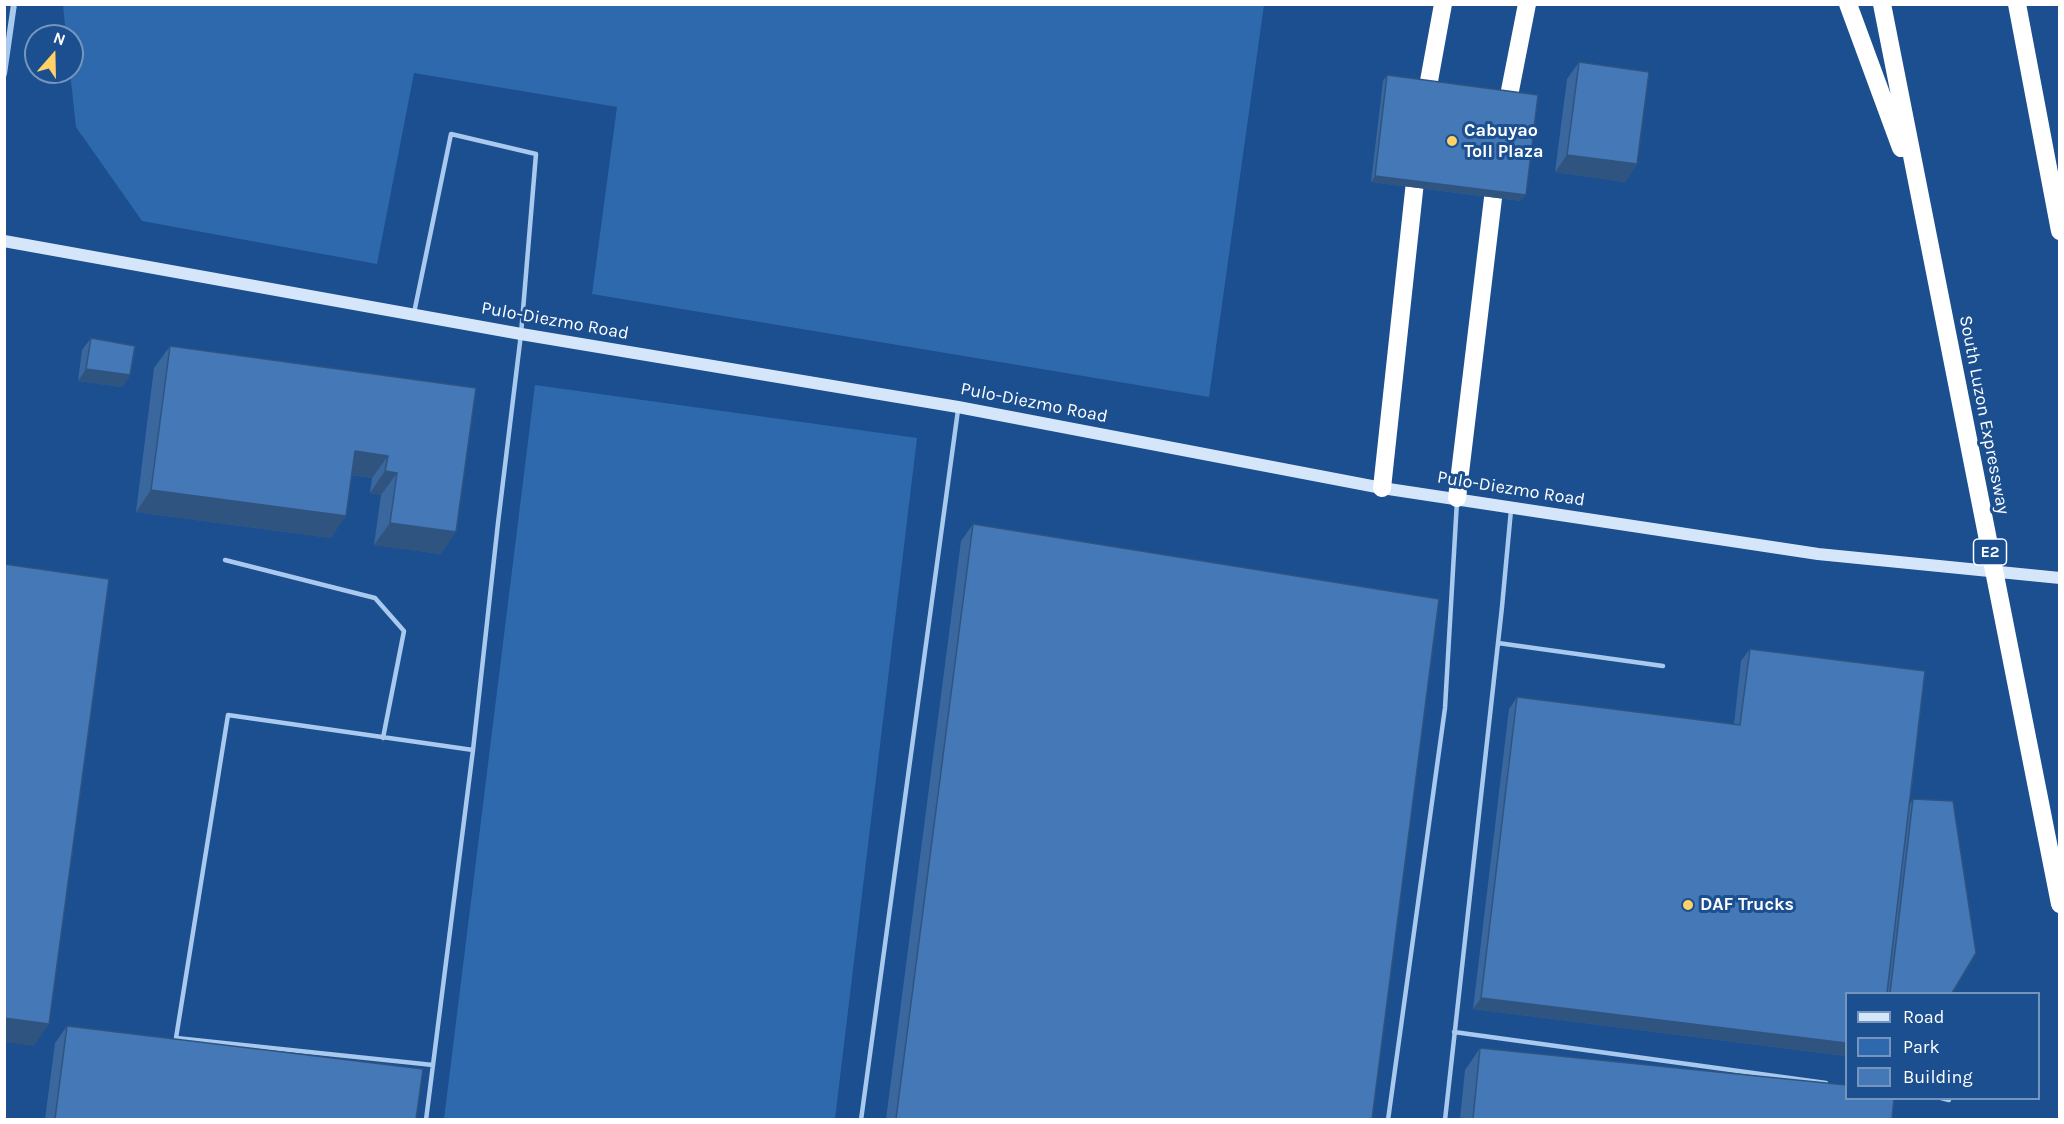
<!DOCTYPE html>
<style>
body{margin:0}
#map{position:relative;width:2064px;height:1124px;overflow:hidden;background:#1b4f8f;font-family:Karla,sans-serif}
canvas{display:block}
.frame{position:absolute;inset:0;border:6px solid #fff;pointer-events:none}
.legend{position:absolute;left:1845px;top:992px;width:195px;height:108px;box-sizing:border-box;background:#1b4f8f;border:2px solid #7695bc;margin:0;padding:8px 10px;list-style:none;font-size:18px;color:#fff}
.legend li{display:flex;align-items:center;gap:12px;height:30px}
.legend b{width:30px;border:2px solid #7695bc}
.north{position:absolute;left:24px;top:24px;width:60px;height:60px;box-sizing:border-box;background:#1b4f8f;border:2px solid #7695bc;border-radius:50%;rotate:20deg;font-size:16px;font-weight:700;line-height:24px;text-align:center;color:#fff}
.north::after{content:'';display:block;margin:auto;width:21px;height:27px;background:#ffd166;clip-path:polygon(50% 0,100% 100%,50% 72%,0 100%)}
</style>
<div id="map">
<canvas width="2064" height="1124"></canvas>
<div class="frame"></div>
<ul class="legend">
<li><b style="height:8px;background:#d6e6fa"></b>Road</li>
<li><b style="height:16px;background:#2e69ad"></b>Park</li>
<li><b style="height:16px;background:#4478b7"></b>Building</li>
</ul>
<div class="north">N</div>
</div>
<script>
const ctx = document.querySelector('canvas').getContext('2d');
ctx.lineJoin = 'round';
function fillPath(path, color) { ctx.fillStyle = color; ctx.fill(path, 'evenodd'); }
const poly = rows => new Path2D(rows.map(r => 'M' + r).join(''));
function stroke(path, color, width, dash) { ctx.strokeStyle = color; ctx.lineWidth = width; ctx.lineCap = dash ? 'butt' : 'round'; ctx.setLineDash(dash || []); ctx.stroke(path); }
function write(font, color, halo, rows, align = 'center') {
  ctx.font = font + ' Karla,sans-serif'; ctx.lineWidth = 6; ctx.setLineDash([]); ctx.textBaseline = 'middle'; ctx.strokeStyle = halo; ctx.fillStyle = color; for (const [text, x, y, turn = 0] of rows) {
    ctx.save(); ctx.translate(x, y); ctx.rotate((+turn || 0) * Math.PI / 180); ctx.textAlign = isNaN(turn) ? turn : align; if (halo) ctx.strokeText(text, 0, 0); ctx.fillText(text, 0, 0); ctx.restore();
  }
}
fillPath(poly([
 [63,5,1264,5,1209,397,592,294,617,107,414,73,377,264,142,221,76,127,70,72,72,72,72,36,66,36],
 [535,385,917,438,835,1119,444,1119]
]), '#2e69ad');
stroke(poly([
 [414,313,451,134,536,154,521,334,498,523,473,750,426,1120],
 [225,560,375,598,404,631,383,738],
 [1498,643,1663,666],
 [1454,1032,1826,1083],
 [433,1065,176,1038,228,715,473,750],
 [1941,1098,1949,1100],
 [861,1120,958,410],
 [1388,1120,1445,708,1457,501],
 [1445,1120,1502,607,1511,510]
]), '#a9c9ee', 4.5);
stroke(poly([
 [4,74,14,4]
]), '#a9c9ee', 6);
stroke(poly([
 [4,241,521,334,958,407,1382,488,1818,554,2060,578]
]), '#d6e6fa', 12);
stroke(poly([
 [1848,4,1901,148],
 [1882,4,2060,904],
 [2017,4,2060,231],
 [1425,103,1443,4],
 [1505,116,1527,4],
 [1382,488,1417,163],
 [1457,498,1496,173]
]), '#fff', 18);
fillPath(poly([
 [1579,62,1637,164,1625,182,1555,172,1567,79],
 [1387,75,1521,201,1371,182,1383,81],
 [91,338,130,375,122,387,78,381,82,350],
 [170,346,476,388,441,554,374,545,381,495,370,493,372,478,352,475,331,538,136,512,154,368],
 [973,524,1372,1119,886,1119,961,541],
 [1750,649,1910,804,1913,799,1952,993,1846,993,1846,1056,1473,1009,1509,709,1517,697,1734,724,1741,661],
 [67,1026,416,1119,45,1119,55,1043],
 [1480,1048,1892,1119,1460,1119,1465,1070]
]), '#3a679d');
fillPath(poly([
 [1567,155,1637,164,1625,182,1555,172],
 [1375,176,1526,195,1521,201,1371,182],
 [86,369,130,375,122,387,78,381],
 [355,451,388,456,372,478,340,473],
 [385,471,397,473,381,495,370,493],
 [151,490,346,516,331,538,136,512],
 [390,523,456,532,441,554,374,545],
 [1481,998,1846,1043,1846,1056,1473,1009],
 [4,1018,49,1024,34,1046,4,1042]
]), '#305480');
const building = poly([
 [1579,62,1649,72,1637,164,1567,155,1579,62],
 [1387,75,1538,95,1526,195,1375,176,1387,75],
 [91,338,135,346,130,375,86,369,91,338],
 [170,346,476,388,456,532,390,523,397,473,385,471,388,456,355,451,346,516,151,490,170,346],
 [973,524,1439,599,1372,1119,896,1119,973,524],
 [4,564,109,579,49,1024,4,1018,4,564],
 [1750,649,1925,671,1887,993,1846,993,1846,1043,1481,998,1517,697,1740,725,1750,649],
 [1913,799,1953,801,1976,953,1952,993,1890,993,1913,799],
 [67,1026,423,1069,416,1119,55,1119,67,1026],
 [1480,1048,1846,1085,1846,1098,1894,1098,1892,1119,1473,1119,1480,1048]
]);
fillPath(building, '#4478b7');
stroke(building, '#305480', 1.5);
for (const [x, y, r, color] of [
 [1452,141,6,"#ffd166"],
 [1688,905,6,"#ffd166"]
]) { const dot = new Path2D(); dot.arc(x, y, r, 0, 2 * Math.PI); ctx.fillStyle = color; ctx.fill(dot); stroke(dot, '#1b4f8f', 2); }
for (const [x, y, w] of [
 [1990,552,33]
]) { const box = new Path2D(); box.roundRect(x - w / 2, y - 13, w, 26, 4.5); ctx.fillStyle = '#1b4f8f'; ctx.fill(box); stroke(box, '#fff', 1.5); }
write('bold 16px', '#fff', null, [
 ["E2",1990,552]
]);
write('bold 18px', '#fff', '#1b4f8f', [
 ["Cabuyao",1464,131],
 ["Toll Plaza",1464,152],
 ["DAF Trucks",1700,905]
], 'left');
write('18px', '#fff', '#1b4f8f', [
 ["Pulo-Diezmo Road",555,321,10],
 ["Pulo-Diezmo Road",1034,403,11],
 ["South Luzon Expressway",1984,415,79],
 ["Pulo-Diezmo Road",1511,489,9]
]);
</script>
